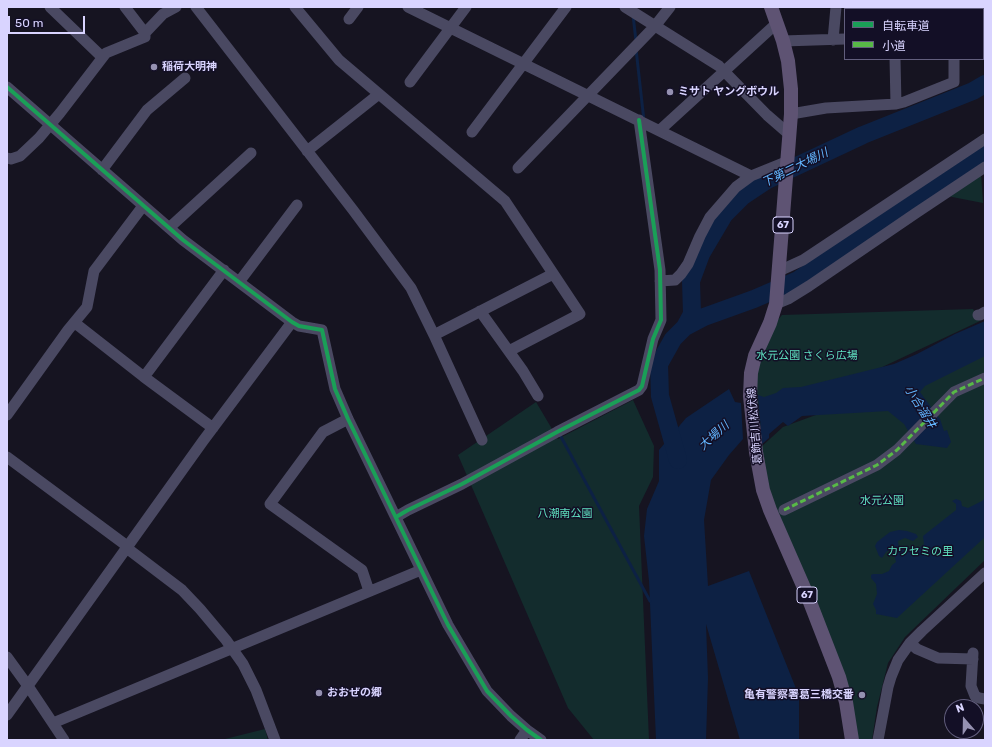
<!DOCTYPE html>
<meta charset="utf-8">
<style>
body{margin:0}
#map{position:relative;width:992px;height:747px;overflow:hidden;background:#161421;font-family:Rubik,"Noto Sans JP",sans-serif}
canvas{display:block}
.frame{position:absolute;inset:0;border:8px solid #d9d4ff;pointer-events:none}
.legend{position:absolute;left:844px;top:8px;width:140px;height:52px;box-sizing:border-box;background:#130f26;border:1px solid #625e7d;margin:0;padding:5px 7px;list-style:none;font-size:12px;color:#d9d4ff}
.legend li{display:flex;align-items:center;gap:8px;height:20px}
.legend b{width:20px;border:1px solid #625e7d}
.north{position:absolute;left:944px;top:699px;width:40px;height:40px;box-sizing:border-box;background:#130f26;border:1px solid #625e7d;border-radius:50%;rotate:340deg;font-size:11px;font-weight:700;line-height:16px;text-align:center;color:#d9d4ff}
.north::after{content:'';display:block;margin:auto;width:14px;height:18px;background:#9591b1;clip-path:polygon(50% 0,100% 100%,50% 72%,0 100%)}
.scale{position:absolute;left:8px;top:16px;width:77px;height:18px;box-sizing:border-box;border:2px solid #d9d4ff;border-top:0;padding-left:5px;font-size:12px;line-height:14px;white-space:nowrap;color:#d9d4ff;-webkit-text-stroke:3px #130f26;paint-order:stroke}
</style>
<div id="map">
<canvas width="992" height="747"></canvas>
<div class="frame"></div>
<ul class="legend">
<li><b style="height:5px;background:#1a9f57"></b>自転車道</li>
<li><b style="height:5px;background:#58b947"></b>小道</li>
</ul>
<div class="north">N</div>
<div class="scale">50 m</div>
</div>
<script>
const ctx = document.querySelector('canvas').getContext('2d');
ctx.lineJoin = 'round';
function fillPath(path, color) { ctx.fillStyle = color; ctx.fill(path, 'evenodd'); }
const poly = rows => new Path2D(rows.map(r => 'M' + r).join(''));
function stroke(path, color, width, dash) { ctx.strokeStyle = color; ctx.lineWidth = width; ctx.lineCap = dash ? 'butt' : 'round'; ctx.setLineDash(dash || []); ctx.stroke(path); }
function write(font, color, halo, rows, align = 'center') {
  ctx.font = font + ' Rubik,"Noto Sans JP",sans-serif'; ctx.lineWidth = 3; ctx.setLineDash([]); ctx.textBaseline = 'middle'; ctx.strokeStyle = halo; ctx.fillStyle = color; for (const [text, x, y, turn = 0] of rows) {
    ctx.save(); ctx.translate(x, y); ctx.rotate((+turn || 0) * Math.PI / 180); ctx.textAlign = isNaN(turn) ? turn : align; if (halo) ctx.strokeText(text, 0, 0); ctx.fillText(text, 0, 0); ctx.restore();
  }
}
fillPath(poly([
 [981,173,983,203,947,196],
 [973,309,980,321,757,426,753,385,760,356,774,324,782,315],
 [985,353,985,560,905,637,888,663,877,707,872,740,857,740,770,499,760,448,783,427],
 [633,400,654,446,653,477,639,506,649,740,594,740,568,708,458,455,536,402,558,439],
 [265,729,268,740,221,740]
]), '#132c2d');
fillPath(poly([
 [985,321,985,356,925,386,920,392,940,419,944,431,947,430,951,442,947,448,916,444,904,424,888,411,802,416,788,426,783,422,769,434,769,438,762,444,758,395,764,397,776,393,783,388,801,387,894,364,917,354,955,334],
 [729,389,735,402,741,403,743,439,729,455,711,480,704,520,708,586,749,571,799,696,799,740,740,740,706,624,708,678,706,740,656,740,649,581,644,536,647,509,659,481,659,450,686,418],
 [985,498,985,537,897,618,876,614,876,610,873,604,877,594,876,584,871,578,871,575,873,574,882,574,889,571,892,565,896,562,894,553,889,550,886,552,882,558,879,556,875,546,877,542,890,532,899,530,907,531,916,534,918,537,913,541,905,538,898,541,899,549,915,552,924,544,923,536,956,510,956,504,952,501,956,499,961,501,962,506,968,508,982,501]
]), '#0d2144');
stroke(poly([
 [633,15,636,41],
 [636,49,644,121],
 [560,435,650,601]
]), '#0d2144', 3);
stroke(poly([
 [685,327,692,314,691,281,701,254,724,215,743,196,767,180,863,135,973,91,985,84],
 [678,460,660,396,659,364,673,339,685,327,704,317,754,299,798,280,985,152]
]), '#0d2144', 18);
stroke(poly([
 [50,7,102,57],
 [125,7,145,33],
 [196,7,353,210,411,288,434,335,482,440],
 [295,7,339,60,505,201,580,314,509,351],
 [408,7,751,176],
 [625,7,719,66,767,115,790,135],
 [894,7,894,9],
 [967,7,985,8],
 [349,19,358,7],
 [833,40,836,7],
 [783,41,845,39],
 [895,59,896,104],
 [410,82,466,7],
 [7,87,183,240,292,322,299,326,322,330,335,389,348,419,448,625,487,691,511,716,527,730,541,740],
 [791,114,826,108,896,104,904,102,954,82,954,59],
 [660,130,777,23],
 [472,132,566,7],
 [307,151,379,94],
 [7,158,11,159,20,156,39,138,60,113,106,53,145,37,145,33,163,14,176,7],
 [518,168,655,26,670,7],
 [102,170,147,110,185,78],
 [169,228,251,153],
 [779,271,803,260,985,139],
 [660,281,675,280,681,274,688,264,700,236,710,217,736,187,751,176,788,161],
 [239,282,297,205],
 [776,304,788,299,809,286,916,213,985,167],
 [480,311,523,371,538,396],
 [978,315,980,315,985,312],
 [75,323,144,377,213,428],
 [434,335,553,274],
 [144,377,224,270],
 [7,415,68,330,87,307,94,271,143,206],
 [348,419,323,432,270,504,362,570,369,591],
 [7,457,123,543,128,549,182,590,200,609,226,640,243,664,256,690,275,740],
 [784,510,877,465,897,450,954,392,985,378],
 [396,517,408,510,462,484,557,432,639,390,642,386,653,339,661,320,660,270,639,120],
 [910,643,917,649,938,658,973,659],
 [973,653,971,686,975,696,979,698,985,699],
 [7,657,28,686,64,740],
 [7,715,203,441,292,322],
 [53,723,421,570],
 [520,740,527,730],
 [878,740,888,687,891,677,898,660,910,643,922,631,985,573]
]), '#4a4962', 11);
stroke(poly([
 [771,7,783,41,788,61,791,89,791,114,776,304,770,323,755,356,751,373,750,396,756,452,763,490,770,510,808,597,839,677,846,702,852,740]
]), '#5e5373', 14);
stroke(poly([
 [784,510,877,465,897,450,954,392,985,378]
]), '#58b947', 3, [6, 3]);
stroke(poly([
 [7,87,183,240,292,322,299,326,322,330,335,389,348,419,448,625,487,691,511,716,527,730,541,740],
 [396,517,408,510,462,484,557,432,639,390,642,386,653,339,661,320,660,270,639,120]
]), '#1a9f57', 4);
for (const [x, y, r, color] of [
 [154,67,4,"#9591b1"],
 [670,92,4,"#9591b1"],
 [319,693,4,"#9591b1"],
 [862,695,4,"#9591b1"]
]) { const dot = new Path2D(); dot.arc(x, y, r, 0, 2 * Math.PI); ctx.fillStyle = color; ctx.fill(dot); stroke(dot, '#130f26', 1.5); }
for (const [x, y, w] of [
 [783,225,20],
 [807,595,20]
]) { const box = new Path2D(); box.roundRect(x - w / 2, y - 8, w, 16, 3); ctx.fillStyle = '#130f26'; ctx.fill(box); stroke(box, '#d9d4ff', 1); }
write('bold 10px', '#d9d4ff', null, [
 ["67",783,225],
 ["67",807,595]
]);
write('bold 11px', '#d9d4ff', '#130f26', [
 ["稲荷大明神",162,67],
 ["ミサト ヤングボウル",678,92],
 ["おおぜの郷",327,693],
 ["亀有警察署葛三橋交番",854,695,"right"]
], 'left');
write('11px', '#5fe0c0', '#130f26', [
 ["水元公園 さくら広場",807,356],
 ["水元公園",882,501],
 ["八潮南公園",565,514],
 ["カワセミの里",920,552]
]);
write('11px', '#d9d4ff', '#130f26', [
 ["葛飾吉川松伏線",755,426,-95]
]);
write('italic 12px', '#62b6ff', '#130f26', [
 ["下第二大場川",795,168,-26],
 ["小合溜井",920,407,58],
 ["大場川",714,436,-42]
]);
</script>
